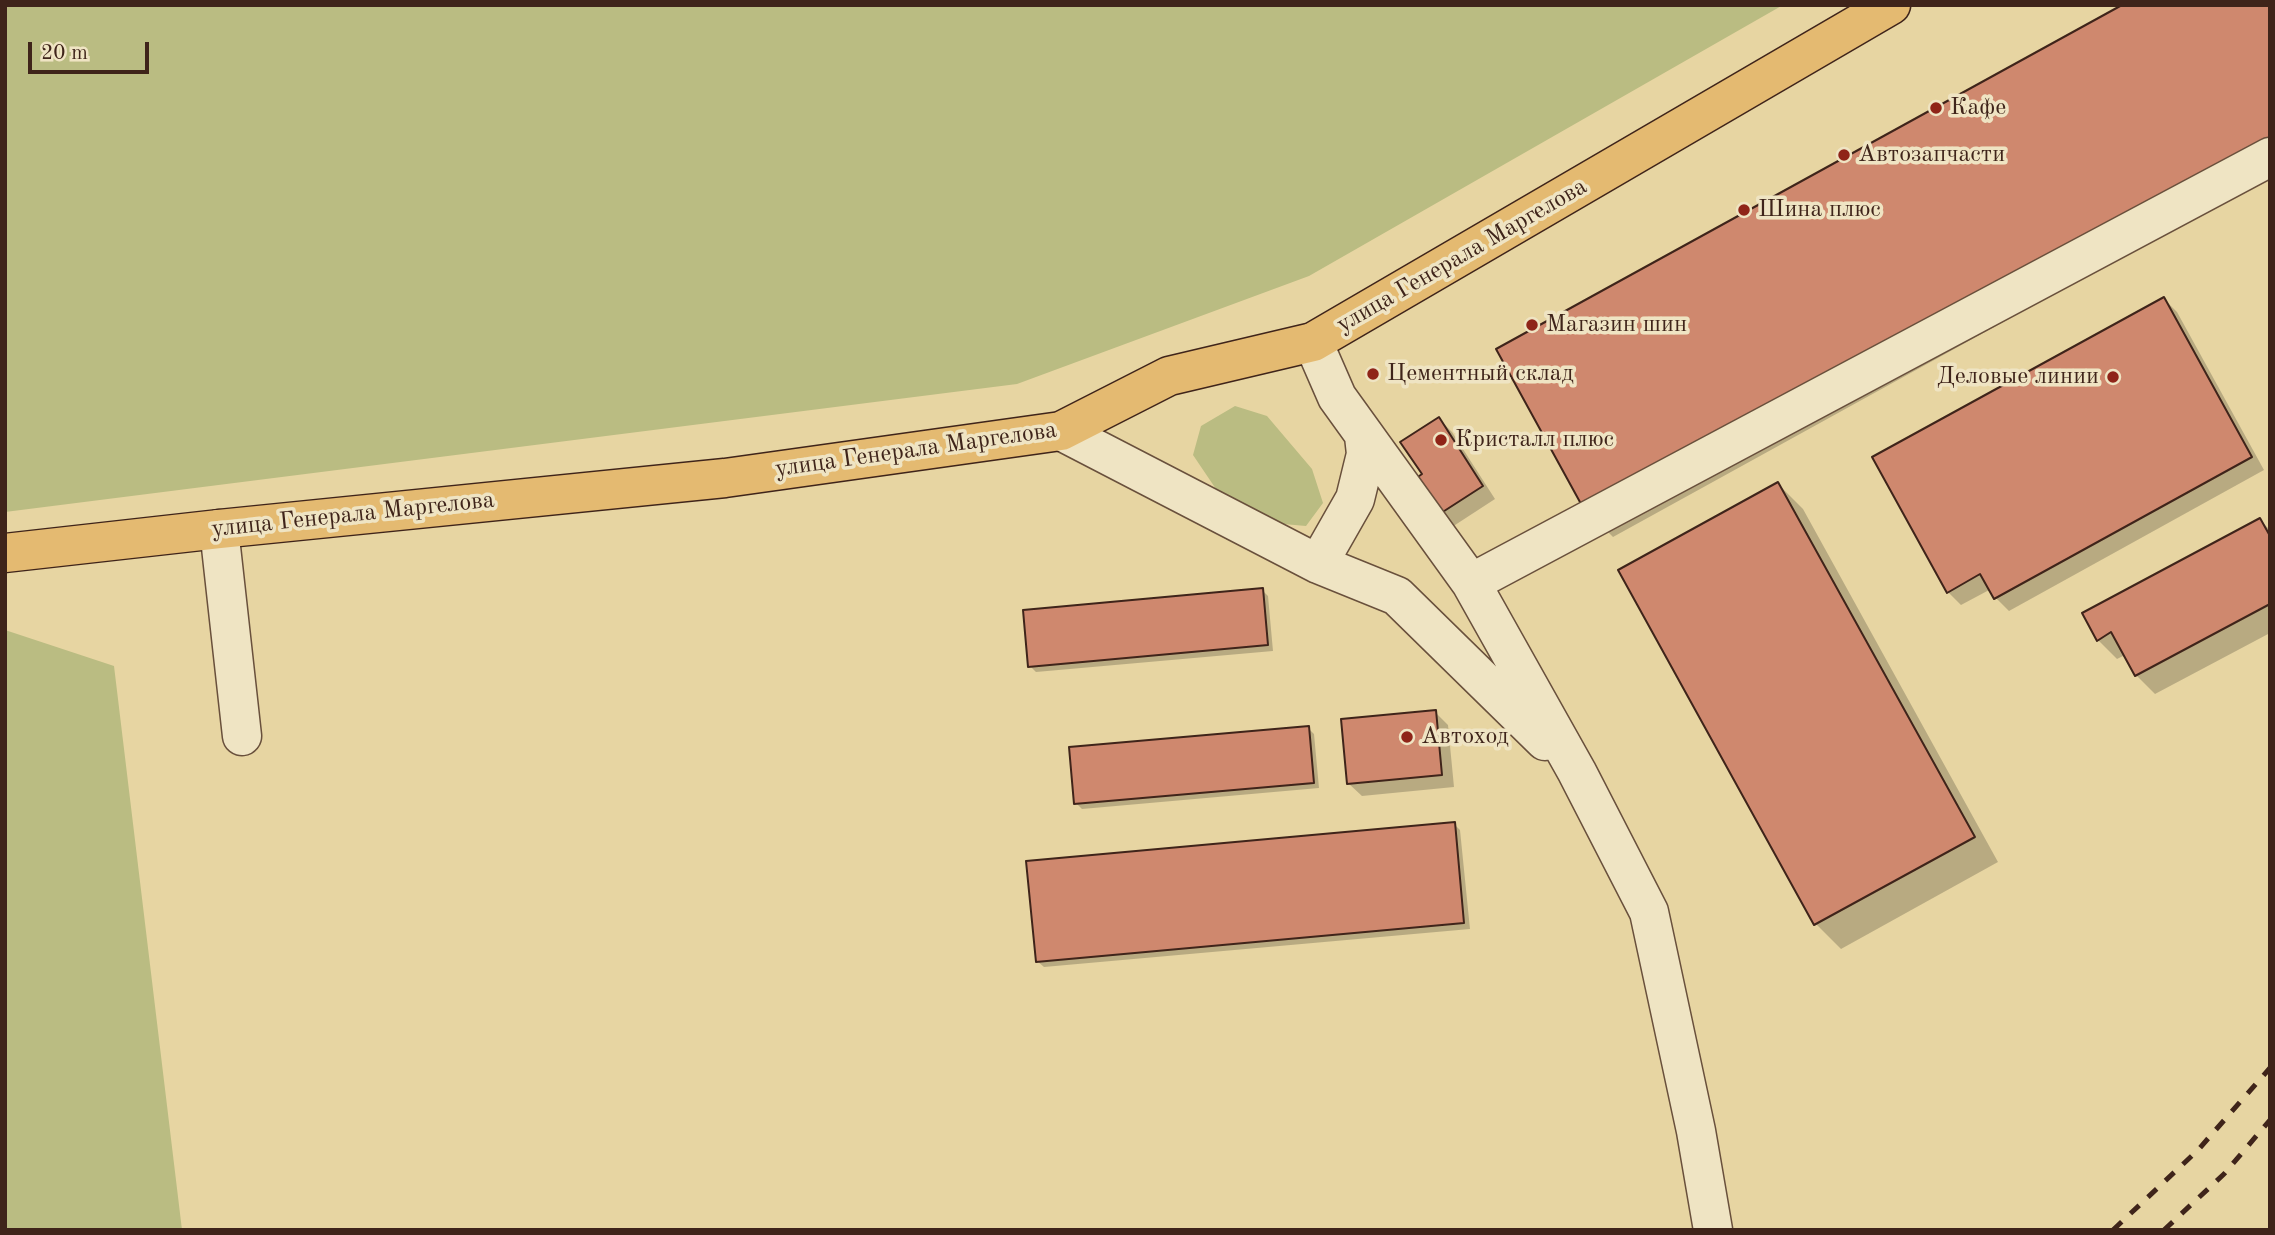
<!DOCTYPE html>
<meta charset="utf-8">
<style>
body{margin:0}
#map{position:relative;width:2275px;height:1235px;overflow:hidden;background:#e7d5a2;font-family:"Old Standard TT",serif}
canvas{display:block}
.frame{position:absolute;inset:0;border:7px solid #3f241a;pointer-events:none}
.scale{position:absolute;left:28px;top:42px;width:121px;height:32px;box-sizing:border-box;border:4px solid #3f241a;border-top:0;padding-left:9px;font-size:21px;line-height:24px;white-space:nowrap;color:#3f241a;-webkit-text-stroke:5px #efe4c3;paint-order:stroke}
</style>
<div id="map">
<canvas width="2275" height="1235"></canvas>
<div class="frame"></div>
<div class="scale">20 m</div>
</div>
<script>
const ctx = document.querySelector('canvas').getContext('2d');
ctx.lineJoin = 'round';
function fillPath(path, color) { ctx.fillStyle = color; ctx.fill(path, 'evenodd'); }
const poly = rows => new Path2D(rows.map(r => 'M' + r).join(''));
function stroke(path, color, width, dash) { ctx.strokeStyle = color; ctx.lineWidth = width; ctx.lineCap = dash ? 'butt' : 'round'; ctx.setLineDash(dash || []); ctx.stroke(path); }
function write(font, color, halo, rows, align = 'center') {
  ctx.font = font + ' "Old Standard TT",serif'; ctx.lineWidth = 7; ctx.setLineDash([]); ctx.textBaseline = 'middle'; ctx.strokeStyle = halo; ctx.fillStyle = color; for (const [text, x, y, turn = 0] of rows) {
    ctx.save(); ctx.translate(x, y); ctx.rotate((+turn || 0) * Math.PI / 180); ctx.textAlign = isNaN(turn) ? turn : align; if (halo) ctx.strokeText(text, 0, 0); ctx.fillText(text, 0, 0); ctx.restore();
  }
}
fillPath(poly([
 [5,5,1783,5,1309,276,1017,384,5,512],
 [1235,406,1267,416,1312,469,1323,503,1306,526,1272,523,1218,492,1193,455,1201,426],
 [5,630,114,666,182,1230,5,1230]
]), '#babc82');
fillPath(poly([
 [2270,5,2270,175,1613,537,1588,512],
 [2164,299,2177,312,2264,470,2009,611,1996,598,1991,589,1961,605,1948,592],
 [1439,419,1452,432,1495,499,1452,527,1439,514,1424,475],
 [1778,484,1803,509,1998,862,1841,949,1816,924,1621,570],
 [2260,520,2270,530,2270,633,2155,694,2136,675,2125,655,2117,659,2098,640],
 [1262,590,1268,596,1273,651,1036,672,1030,666],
 [1435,712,1448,725,1454,787,1362,796,1348,783],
 [1308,728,1314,734,1319,788,1082,809,1076,803],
 [1454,824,1460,830,1470,929,1044,967,1037,961]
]), '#0003');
const building = poly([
 [2122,5,2270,5,2270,137,1586,513,1496,349,2122,5],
 [2164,297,2252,457,1994,599,1980,574,1947,593,1872,457,2164,297],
 [1439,417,1483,486,1438,515,1415,479,1422,474,1400,442,1439,417],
 [1778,482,1975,837,1814,925,1618,570,1778,482],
 [2260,518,2270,536,2270,604,2135,676,2111,632,2097,641,2082,613,2260,518],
 [1263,588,1268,645,1028,667,1023,610,1263,588],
 [1436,710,1442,775,1347,784,1341,719,1436,710],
 [1309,726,1314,783,1074,804,1069,747,1309,726],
 [1455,822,1464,923,1036,962,1026,861,1455,822]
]);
fillPath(building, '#cf886e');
stroke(building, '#3f241a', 2);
const minor = poly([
 [1313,342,1337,397,1471,583,1577,772,1649,912,1696,1131,1713,1230],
 [1061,431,1318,564,1397,596,1545,741],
 [219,529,242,736],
 [1318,564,1355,499,1366,454,1364,436],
 [1471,583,2270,157]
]);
const major = poly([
 [5,553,219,529,725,478,1061,431,1169,376,1313,342,1891,5]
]);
stroke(minor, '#69503c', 41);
stroke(major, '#3f241a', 41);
stroke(minor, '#efe4c3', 38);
stroke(major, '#e4ba71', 38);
stroke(poly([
 [2113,1230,2198,1150,2270,1068],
 [2164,1230,2224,1174,2270,1120]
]), '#3f241a', 5, [12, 12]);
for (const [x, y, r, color] of [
 [1936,108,7,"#8f2418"],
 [1844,155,7,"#8f2418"],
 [1744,210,7,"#8f2418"],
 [1532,325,7,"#8f2418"],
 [1373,374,7,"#8f2418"],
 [2113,377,7,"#8f2418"],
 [1441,440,7,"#8f2418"],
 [1407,737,7,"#8f2418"]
]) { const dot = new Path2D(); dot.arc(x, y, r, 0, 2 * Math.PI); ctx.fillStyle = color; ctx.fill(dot); stroke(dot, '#efe4c3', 2.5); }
write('24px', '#3f241a', '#efe4c3', [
 ["Кафе",1950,108],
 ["Автозапчасти",1858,155],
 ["Шина плюс",1758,210],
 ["Магазин шин",1546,325],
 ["Цементный склад",1387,374],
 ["Деловые линии",2099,377,"right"],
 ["Кристалл плюс",1455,440],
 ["Автоход",1421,737]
], 'left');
write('24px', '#3f241a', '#efe4c3', [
 ["улица Генерала Маргелова",1462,256,-30],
 ["улица Генерала Маргелова",916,450,-8],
 ["улица Генерала Маргелова",353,515,-6]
]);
</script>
